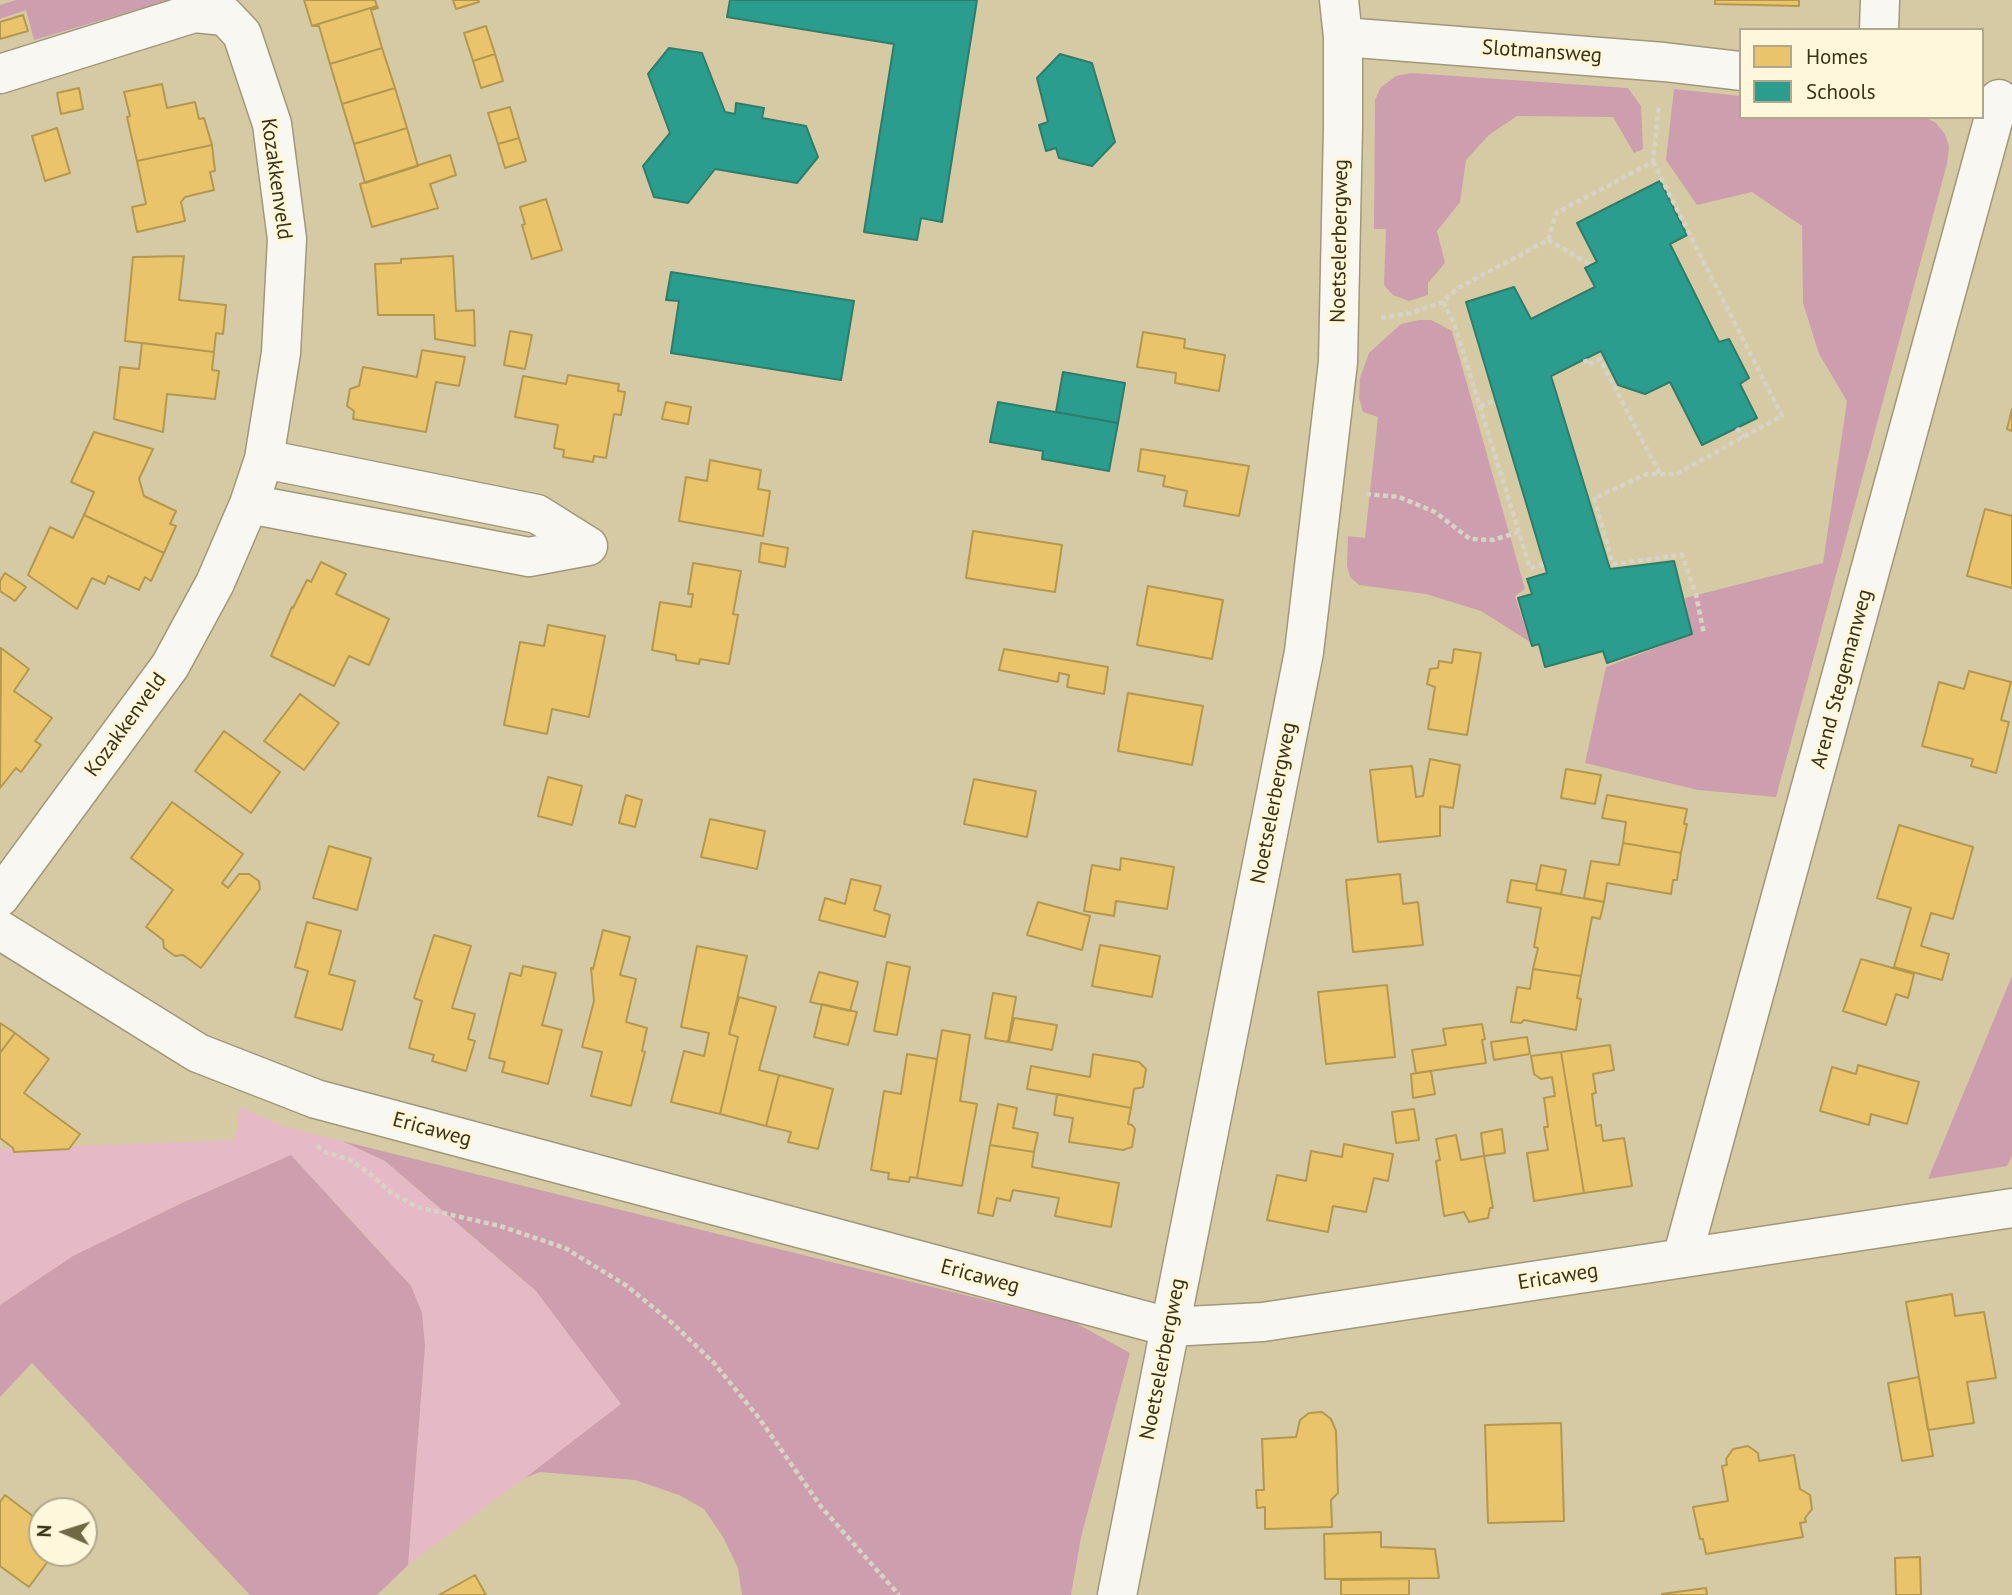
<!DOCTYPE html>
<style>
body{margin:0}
#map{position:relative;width:2012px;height:1595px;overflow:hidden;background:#d5caa4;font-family:"PT Sans",sans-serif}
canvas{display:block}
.legend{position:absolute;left:1739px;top:28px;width:245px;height:91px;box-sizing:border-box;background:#fff7dc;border:2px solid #b0a88c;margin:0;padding:9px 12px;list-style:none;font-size:21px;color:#393215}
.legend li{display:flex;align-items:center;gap:14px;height:35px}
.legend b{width:35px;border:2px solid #b0a88c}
.north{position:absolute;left:28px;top:1497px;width:70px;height:70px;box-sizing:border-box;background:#fff7dc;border:2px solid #b0a88c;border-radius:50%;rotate:273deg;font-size:19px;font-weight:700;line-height:28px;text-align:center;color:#393215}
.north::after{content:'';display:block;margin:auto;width:24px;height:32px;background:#706747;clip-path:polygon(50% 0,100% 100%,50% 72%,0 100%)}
</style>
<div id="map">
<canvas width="2012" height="1595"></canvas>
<ul class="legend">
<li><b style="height:19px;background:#e9c46a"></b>Homes</li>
<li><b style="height:19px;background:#2a9d8f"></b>Schools</li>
</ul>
<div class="north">N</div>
</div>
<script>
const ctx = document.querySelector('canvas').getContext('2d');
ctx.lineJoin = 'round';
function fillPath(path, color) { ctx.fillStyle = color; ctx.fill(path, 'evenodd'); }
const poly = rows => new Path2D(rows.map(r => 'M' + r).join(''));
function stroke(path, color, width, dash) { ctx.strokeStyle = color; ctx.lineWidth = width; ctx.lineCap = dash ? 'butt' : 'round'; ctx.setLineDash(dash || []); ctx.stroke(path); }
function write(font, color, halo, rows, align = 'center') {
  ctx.font = font + ' "PT Sans",sans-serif'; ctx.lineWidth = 7; ctx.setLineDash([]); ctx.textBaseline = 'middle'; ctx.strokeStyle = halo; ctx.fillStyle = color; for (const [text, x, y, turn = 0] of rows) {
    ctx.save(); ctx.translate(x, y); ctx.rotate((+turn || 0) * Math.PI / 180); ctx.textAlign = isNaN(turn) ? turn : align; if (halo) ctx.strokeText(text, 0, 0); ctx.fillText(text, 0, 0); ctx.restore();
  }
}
fillPath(poly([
 [240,1107,283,1126,342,1141,385,1161,519,1277,640,1370,600,1467,540,1466,408,1565,425,1346,390,1262,291,1155,184,1202,74,1256,0,1305,0,1149,235,1140]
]), '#e6b9c6');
fillPath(poly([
 [16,0,169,0,34,40,26,10,0,19,0,5],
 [1411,73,1628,88,1641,106,1643,149,1634,153,1613,117,1517,116,1489,135,1466,160,1460,202,1437,231,1445,263,1428,283,1428,295,1409,301,1393,295,1384,285,1386,229,1374,229,1375,100,1381,87,1388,82,1396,76],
 [1674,89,1741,96,1741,117,1923,117,1935,122,1945,134,1949,147,1947,164,1776,797,1698,790,1585,763,1606,667,1692,634,1685,598,1823,563,1847,401,1819,354,1803,303,1802,226,1752,192,1697,205,1666,160],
 [1419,320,1431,320,1452,331,1525,589,1515,596,1530,642,1481,611,1426,594,1359,585,1350,577,1347,566,1348,536,1365,538,1378,417,1363,412,1359,398,1360,378,1369,353,1401,324],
 [2012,976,2012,1156,2007,1166,1928,1179],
 [342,1141,1074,1322,1130,1353,1081,1537,1071,1595,742,1595,738,1568,723,1537,704,1509,679,1495,635,1480,540,1472,525,1478,621,1404,536,1291,385,1161],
 [291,1155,411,1286,422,1313,425,1346,408,1565,377,1595,250,1595,32,1363,0,1397,0,1305,73,1256,184,1202]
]), '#cd9fae');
const homes = poly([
 [304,0,375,0,377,6,312,26,304,0],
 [453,0,478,0,479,2,456,9,453,0],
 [1715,0,1799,0,1799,6,1715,4,1715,0],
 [377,6,378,8,371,10,382,48,330,64,319,26,312,26,377,6],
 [23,15,28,31,0,39,0,22,23,15],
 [486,26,495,54,473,61,464,33,486,26],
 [382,48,395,88,342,104,330,64,382,48],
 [495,54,503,81,481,88,473,61,495,54],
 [162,84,167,108,195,102,199,119,204,118,212,145,137,161,127,117,130,116,124,92,162,84],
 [79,88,83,109,61,114,57,93,79,88],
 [395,88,407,128,354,144,342,104,395,88],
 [510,107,519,138,498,144,488,113,510,107],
 [57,128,70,173,45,181,32,136,57,128],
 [407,128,418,166,365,183,354,144,407,128],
 [519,138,526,161,505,168,498,144,519,138],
 [212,145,215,171,210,172,214,190,185,197,181,202,185,221,137,232,132,207,146,204,137,161,212,145],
 [450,155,456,175,430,184,438,208,372,227,360,184,450,155],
 [546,199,562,250,532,259,522,225,525,224,520,207,546,199],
 [184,256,179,300,226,305,223,334,216,333,214,352,125,341,133,257,184,256],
 [453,256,456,311,474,310,475,346,435,339,434,315,378,315,375,264,401,263,401,259,453,256],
 [510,331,532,335,525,369,504,365,510,331],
 [1143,332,1185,339,1184,348,1225,355,1219,391,1175,383,1176,373,1137,367,1143,332],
 [142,343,214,352,212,370,219,371,215,399,167,394,163,432,114,419,120,367,139,369,142,343],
 [422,350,465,357,459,386,436,382,426,432,353,419,354,411,347,406,350,389,359,386,363,367,417,377,422,350],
 [568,375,619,384,618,391,625,392,621,415,614,414,606,458,594,456,593,462,563,457,564,450,554,448,558,425,515,417,523,376,566,384,568,375],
 [666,402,691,407,688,424,662,419,666,402],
 [2012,409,2012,431,2007,429,2012,409],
 [94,432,153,449,139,479,144,496,176,511,170,524,176,526,164,553,84,515,94,492,71,482,94,432],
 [1141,449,1249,466,1239,516,1184,506,1187,491,1163,486,1165,476,1138,471,1141,449],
 [710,460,761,470,758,489,770,491,763,536,679,521,686,477,707,481,710,460],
 [1985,509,2012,516,2012,588,1967,576,1985,509],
 [84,515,164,553,151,581,145,577,139,590,108,576,105,584,92,578,77,609,28,575,50,527,73,538,84,515],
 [973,531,1062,545,1055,592,966,578,973,531],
 [761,543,788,548,785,567,759,562,761,543],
 [321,562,346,574,336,594,389,619,369,665,349,656,334,686,271,656,292,607,293,608,307,580,311,582,321,562],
 [693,563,741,571,733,614,738,615,729,664,700,659,699,664,676,660,676,655,652,650,660,602,691,607,693,594,688,594,693,563],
 [5,573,26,587,15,601,0,591,0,581,5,573],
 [1148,586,1223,600,1212,659,1137,645,1148,586],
 [548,625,605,636,589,717,552,709,547,734,504,725,520,642,544,646,548,625],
 [1,648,29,669,14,691,52,718,35,741,41,745,21,772,16,768,0,788,1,648],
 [1004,649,1108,667,1104,694,1067,687,1069,675,1059,673,1058,682,999,670,1004,649],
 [1454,649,1481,653,1467,735,1428,729,1435,687,1427,684,1430,669,1438,668,1439,661,1452,663,1454,649],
 [1969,671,2011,682,2001,720,2009,722,1996,773,1971,766,1973,759,1922,746,1939,682,1964,689,1969,671],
 [1128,693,1203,706,1192,765,1118,751,1128,693],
 [300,694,339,723,304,770,264,741,300,694],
 [224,731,280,772,251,813,195,771,224,731],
 [1430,759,1460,765,1453,808,1440,806,1440,836,1378,842,1370,770,1412,766,1416,797,1423,796,1430,759],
 [1566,769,1601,775,1595,804,1561,798,1566,769],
 [548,777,582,786,572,825,538,816,548,777],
 [974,779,1036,791,1027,837,964,824,974,779],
 [626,795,642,800,635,827,619,823,626,795],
 [1607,795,1687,809,1684,824,1687,824,1681,853,1623,843,1626,822,1602,818,1607,795],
 [172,802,243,854,222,883,228,888,239,874,249,874,259,881,260,889,201,968,183,955,175,956,164,948,163,940,146,927,173,890,131,858,172,802],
 [710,819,765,831,757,869,701,857,710,819],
 [1899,825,1973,847,1953,919,1931,913,1921,946,1949,954,1942,980,1894,967,1911,908,1877,898,1899,825],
 [1623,843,1681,853,1677,880,1673,880,1671,894,1607,883,1604,902,1584,898,1591,861,1619,865,1623,843],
 [329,846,371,858,357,910,313,898,329,846],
 [1121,858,1174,867,1167,909,1116,901,1114,916,1084,911,1092,865,1120,870,1121,858],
 [1541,865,1566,870,1561,894,1536,890,1541,865],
 [1400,874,1403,904,1418,902,1423,945,1353,952,1346,880,1400,874],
 [851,879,881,886,874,910,890,915,885,937,819,920,825,898,845,904,851,879],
 [1511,880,1537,884,1536,890,1604,902,1600,919,1592,917,1581,976,1533,969,1538,948,1534,947,1541,908,1507,902,1511,880],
 [1038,902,1090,916,1082,950,1027,935,1038,902],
 [307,922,341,931,329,974,355,981,342,1030,295,1017,308,971,295,967,307,922],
 [603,930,630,937,620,975,636,979,626,1022,647,1028,642,1051,645,1052,631,1106,591,1096,602,1052,582,1047,594,1001,591,968,593,969,603,930],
 [434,935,471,946,452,1008,475,1014,468,1039,475,1041,466,1071,432,1061,434,1055,409,1048,422,1001,414,998,434,935],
 [1100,945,1160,956,1152,997,1092,986,1100,945],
 [697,946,747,956,729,1034,738,1037,720,1114,671,1102,684,1051,704,1056,709,1033,681,1027,697,946],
 [1861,959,1914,974,1908,998,1896,994,1886,1025,1843,1011,1861,959],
 [887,962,910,967,897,1035,874,1031,887,962],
 [523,966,556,973,542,1025,562,1030,548,1084,502,1072,505,1062,489,1058,510,973,521,976,523,966],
 [1533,969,1581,976,1577,998,1581,999,1576,1030,1524,1020,1521,1023,1511,1022,1517,987,1530,989,1533,969],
 [819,972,858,982,850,1011,810,1002,819,972],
 [1387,985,1395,1057,1326,1064,1318,992,1387,985],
 [993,993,1016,997,1008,1042,985,1038,993,993],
 [739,997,776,1007,759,1070,779,1075,766,1126,720,1114,738,1037,729,1034,739,997],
 [822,1004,857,1012,848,1045,814,1037,822,1004],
 [1014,1018,1057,1025,1052,1050,1009,1042,1014,1018],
 [0,1023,15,1033,0,1053,0,1023],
 [1482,1024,1485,1039,1482,1040,1486,1063,1416,1073,1412,1050,1446,1045,1443,1029,1482,1024],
 [942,1030,970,1035,960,1101,977,1104,962,1186,917,1178,942,1030],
 [15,1033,49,1059,24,1093,80,1134,69,1149,14,1152,13,1148,0,1138,0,1053,15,1033],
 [1527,1037,1530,1054,1494,1060,1491,1042,1527,1037],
 [1610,1045,1614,1070,1593,1074,1596,1093,1592,1094,1596,1126,1601,1125,1603,1141,1624,1138,1632,1186,1584,1193,1561,1052,1610,1045],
 [1561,1052,1584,1193,1534,1201,1527,1153,1548,1150,1544,1127,1548,1127,1544,1098,1555,1096,1552,1077,1541,1079,1534,1074,1531,1056,1561,1052],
 [907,1054,937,1059,917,1178,910,1177,909,1182,888,1179,889,1173,871,1170,884,1091,901,1094,907,1054],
 [1093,1054,1139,1062,1146,1069,1143,1087,1134,1089,1131,1108,1027,1089,1031,1066,1090,1077,1093,1054],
 [1858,1065,1919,1082,1907,1124,1871,1114,1869,1125,1820,1111,1832,1067,1856,1074,1858,1065],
 [1431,1071,1435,1094,1413,1098,1411,1074,1431,1071],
 [779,1075,833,1089,818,1149,788,1142,791,1132,766,1126,779,1075],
 [1057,1094,1131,1108,1128,1124,1132,1125,1135,1129,1132,1147,1123,1150,1069,1142,1073,1118,1054,1115,1057,1094],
 [998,1104,1017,1108,1013,1128,1038,1133,1034,1152,990,1145,998,1104],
 [1414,1109,1419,1140,1396,1143,1392,1112,1414,1109],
 [1502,1129,1505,1153,1484,1156,1481,1133,1502,1129],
 [1456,1135,1461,1160,1484,1156,1493,1208,1490,1208,1488,1218,1469,1222,1464,1212,1444,1216,1436,1161,1440,1160,1436,1139,1456,1135],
 [1344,1144,1393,1154,1388,1181,1374,1178,1366,1212,1333,1206,1328,1232,1267,1220,1277,1175,1306,1181,1311,1151,1342,1157,1344,1144],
 [990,1145,1034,1152,1032,1167,1119,1183,1111,1227,1055,1216,1059,1198,1013,1190,1010,1201,997,1198,993,1216,978,1213,990,1145],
 [1952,1294,1955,1316,1984,1312,1996,1378,1967,1382,1974,1423,1928,1430,1906,1302,1952,1294],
 [1919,1377,1933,1456,1902,1461,1888,1383,1919,1377],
 [1322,1412,1331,1419,1336,1431,1338,1493,1331,1500,1332,1527,1265,1529,1265,1507,1257,1508,1256,1490,1264,1490,1262,1439,1296,1437,1300,1420,1309,1413,1322,1412],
 [1561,1423,1564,1521,1488,1523,1485,1425,1561,1423],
 [1748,1446,1758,1453,1759,1461,1794,1455,1800,1489,1810,1495,1812,1509,1805,1518,1806,1522,1800,1523,1803,1537,1706,1554,1703,1539,1700,1539,1693,1507,1728,1501,1722,1466,1727,1465,1726,1459,1733,1449,1748,1446],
 [5,1495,42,1523,42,1553,54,1553,29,1587,0,1566,0,1502,5,1495],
 [1381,1532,1381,1547,1435,1549,1439,1578,1325,1579,1324,1534,1381,1532],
 [1920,1557,1921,1595,1896,1595,1895,1558,1920,1557],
 [475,1575,486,1595,439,1595,475,1575],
 [1409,1579,1409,1595,1341,1595,1341,1580,1409,1579],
 [1706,1588,1707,1595,1662,1595,1662,1594,1706,1588]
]);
fillPath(homes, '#e9c46a');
stroke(homes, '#b49850', 2);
const schools = poly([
 [730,0,977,0,942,222,921,218,917,240,864,232,894,44,727,17,730,0],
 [669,48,702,53,725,112,735,114,736,103,764,108,762,118,806,126,818,157,797,183,715,169,688,203,654,197,643,166,670,133,648,74,669,48],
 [1060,54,1092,63,1115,142,1092,166,1059,158,1056,148,1046,151,1039,125,1048,122,1037,78,1060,54],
 [1660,181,1687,235,1670,244,1719,342,1729,339,1749,378,1740,384,1757,418,1702,445,1670,382,1645,394,1618,385,1601,351,1551,376,1610,569,1674,561,1692,634,1607,663,1603,651,1545,667,1539,644,1532,646,1518,598,1532,594,1527,579,1547,573,1466,302,1514,287,1531,319,1595,287,1585,268,1597,262,1577,223,1660,181],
 [671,272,854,301,841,380,671,353,679,301,666,300,671,272],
 [1063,372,1125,383,1118,423,1056,412,1063,372],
 [998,402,1118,423,1109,471,1042,459,1043,451,990,442,998,402]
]);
fillPath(schools, '#2a9d8f');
stroke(schools, '#2e7d6a', 2);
const street = poly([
 [1879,30,1880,0],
 [1343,37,1664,62,1741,71],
 [0,74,194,13,225,16,242,34,272,124,287,239,281,353,264,459,249,504,215,583,170,666,0,897],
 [264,459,537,514,588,546],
 [249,504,529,557,588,546],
 [0,930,198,1053,316,1099,1169,1327,1263,1322,2012,1208],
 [1682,1258,1999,99],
 [1117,1595,1304,652,1338,362,1343,127,1343,37,1339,0]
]);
stroke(street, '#a1987a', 41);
stroke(poly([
 [1653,162,1782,416,1676,474,1647,474,1594,498,1613,564,1682,555,1696,595,1704,634],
 [1548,240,1591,265],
 [1443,302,1454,323,1530,568,1544,564],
 [1381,318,1410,313,1443,302,1458,288,1548,240,1556,213,1653,162,1659,104],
 [1585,359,1587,365,1600,359,1660,474],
 [1480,406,1496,401],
 [1737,428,1743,438],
 [1366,494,1399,497,1435,512,1470,539,1493,540,1519,532],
 [317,1146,325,1152,350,1160,373,1176,390,1192,417,1207,500,1226,565,1248,627,1286,671,1322,714,1363,759,1418,822,1508,899,1595]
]), '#d8d3c7', 4.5, [5, 3.5]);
stroke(street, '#f9f7f1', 38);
write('21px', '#393215', '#fff7dc', [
 ["Slotmansweg",1542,52,4],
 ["Kozakkenveld",276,179,82],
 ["Noetselerbergweg",1340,241,-89],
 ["Arend Stegemanweg",1842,679,-75],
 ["Kozakkenveld",126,725,-54],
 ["Noetselerbergweg",1274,803,-79],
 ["Ericaweg",432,1130,15],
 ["Ericaweg",980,1277,15],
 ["Ericaweg",1558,1277,-9],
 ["Noetselerbergweg",1163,1359,-79]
]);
</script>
